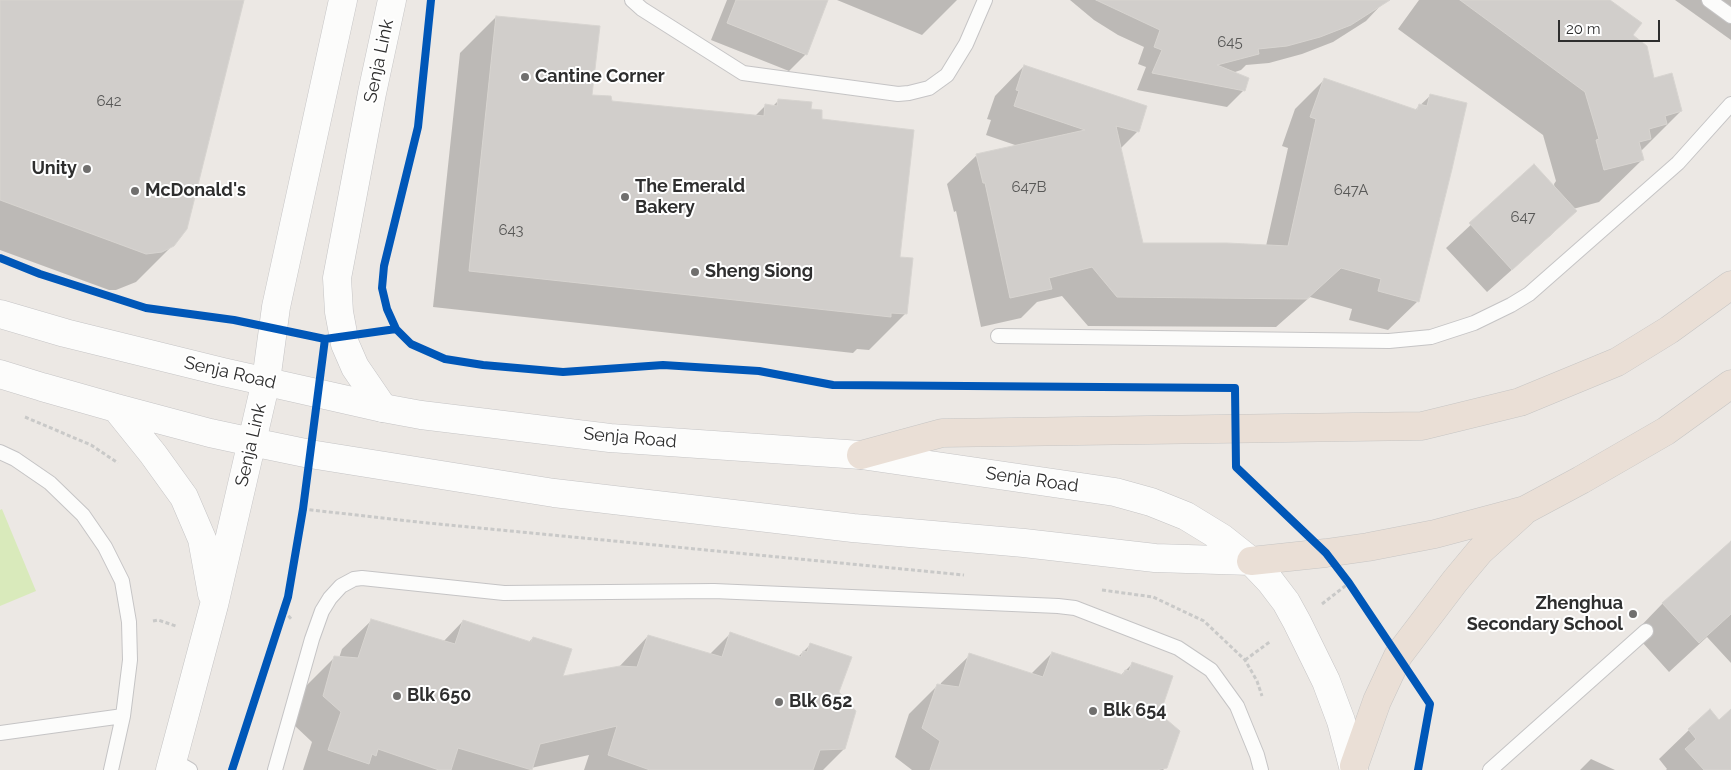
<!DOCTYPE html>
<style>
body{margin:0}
#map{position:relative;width:1731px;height:770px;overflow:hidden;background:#ece8e4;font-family:Raleway,sans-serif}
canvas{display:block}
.scale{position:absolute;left:1558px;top:20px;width:102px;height:22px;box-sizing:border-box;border:2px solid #2e2e2e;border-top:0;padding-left:6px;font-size:15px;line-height:18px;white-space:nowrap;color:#2e2e2e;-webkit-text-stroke:4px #fff;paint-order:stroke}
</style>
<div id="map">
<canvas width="1731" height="770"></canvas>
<div class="scale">20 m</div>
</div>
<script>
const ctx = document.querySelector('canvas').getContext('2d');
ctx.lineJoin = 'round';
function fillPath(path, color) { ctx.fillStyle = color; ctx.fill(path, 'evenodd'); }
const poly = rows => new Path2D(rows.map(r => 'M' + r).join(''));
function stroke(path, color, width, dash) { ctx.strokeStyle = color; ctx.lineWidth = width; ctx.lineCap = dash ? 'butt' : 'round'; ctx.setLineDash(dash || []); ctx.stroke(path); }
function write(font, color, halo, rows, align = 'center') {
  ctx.font = font + ' Raleway,sans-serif'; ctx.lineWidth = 4; ctx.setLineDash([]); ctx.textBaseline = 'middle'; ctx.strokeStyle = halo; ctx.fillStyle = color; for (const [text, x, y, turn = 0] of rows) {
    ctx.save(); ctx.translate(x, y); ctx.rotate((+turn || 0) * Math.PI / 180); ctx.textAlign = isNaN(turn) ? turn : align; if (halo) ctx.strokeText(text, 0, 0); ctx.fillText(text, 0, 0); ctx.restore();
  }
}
fillPath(poly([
 [2,509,36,591,0,606,0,510]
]), '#d9eabb');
fillPath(poly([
 [0,0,241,0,173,245,136,282,116,290,109,290,0,250],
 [727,0,827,0,806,54,789,71,711,40],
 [837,0,957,0,922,35],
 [1070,0,1380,0,1382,4,1366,21,1333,42,1302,54,1269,63,1246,65,1241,70,1232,73,1244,90,1227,107,1137,90,1146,67,1138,64,1144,47,1118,35,1094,20],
 [1419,0,1608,0,1631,35,1653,80,1681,111,1640,152,1642,160,1599,202,1573,209,1575,211,1551,235,1487,292,1446,248,1534,166,1555,190,1554,184,1556,181,1543,135,1398,29],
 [1675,0,1731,0,1731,40],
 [496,17,591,96,610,102,754,117,765,106,772,107,779,100,810,110,821,120,898,258,906,313,869,350,857,349,853,353,433,307,460,53],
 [1024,66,1138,131,1120,149,1142,245,1266,246,1288,148,1282,146,1295,109,1324,80,1414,111,1431,95,1418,301,1388,330,1349,320,1352,309,1310,297,1276,327,1088,326,1062,296,1037,302,1021,318,981,327,956,211,954,212,947,184,977,155,1018,146,986,135,991,120,987,119,995,96],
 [1731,542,1731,663,1707,637,1669,672,1634,633,1663,603],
 [372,620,443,642,463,621,529,642,533,638,561,678,618,668,648,636,709,655,730,634,798,657,811,644,838,693,844,749,823,770,584,770,589,755,531,768,531,770,303,770,312,742,294,725,305,687,334,658,339,658,342,649],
 [1052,653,1120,676,1132,664,1159,714,1165,768,1163,770,912,770,895,757,909,714,937,686,940,686,941,683,970,655,1030,675],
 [1731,710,1731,770,1666,770,1667,769,1659,759,1689,730,1709,711,1719,722],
 [1591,759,1615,770,1580,770]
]), '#0003');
const building = poly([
 [0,0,244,0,187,229,174,246,162,252,146,254,0,200,0,0],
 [736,0,828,0,807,55,727,23,736,0],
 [1096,0,1390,0,1351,25,1320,37,1287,46,1258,49,1259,54,1217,65,1249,78,1245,91,1152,73,1162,50,1154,47,1160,30,1096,0],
 [1460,0,1610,0,1642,23,1633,35,1647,46,1654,78,1672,73,1682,111,1665,116,1667,124,1649,129,1651,139,1639,142,1644,160,1604,170,1596,140,1599,139,1585,92,1460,0],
 [496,16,600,26,592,95,611,96,612,101,764,116,765,104,777,106,778,99,812,102,811,109,822,110,822,119,914,130,900,257,913,258,907,314,891,313,891,317,469,271,496,16],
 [1024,65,1147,106,1139,132,1116,126,1143,243,1227,243,1288,246,1316,119,1310,117,1324,78,1417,110,1419,104,1427,106,1430,94,1467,103,1452,169,1419,302,1378,291,1381,279,1341,268,1307,299,1117,297,1092,267,1049,278,1052,289,1010,298,985,183,983,183,976,154,1085,130,1014,106,1019,91,1016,90,1024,65],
 [1534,164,1577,211,1512,270,1469,223,1534,164],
 [1731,541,1731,614,1699,643,1662,603,1731,541],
 [371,619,455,644,463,620,531,642,533,637,572,649,563,676,620,666,637,667,648,635,722,657,730,632,801,657,803,651,807,652,810,643,852,657,839,692,856,711,845,749,820,750,813,770,650,770,608,755,617,726,540,744,532,770,458,748,451,770,439,770,378,749,376,756,372,754,369,764,328,750,341,712,323,696,334,656,358,658,371,619],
 [1052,652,1123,675,1125,670,1129,671,1132,662,1173,676,1160,714,1180,731,1167,768,1156,770,930,770,940,741,922,728,937,684,959,687,969,653,1043,677,1052,652],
 [1710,709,1719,720,1731,709,1731,770,1704,770,1685,749,1696,739,1688,729,1710,709]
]);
fillPath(building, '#d1cecb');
stroke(building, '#d7d4d0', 1);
const lane = poly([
 [632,0,642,9,743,73,898,94,909,93,929,88,947,75,966,44,985,0],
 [1709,0,1731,16],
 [998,336,1389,341,1431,337,1474,323,1511,305,1529,294,1678,163,1731,104],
 [0,452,15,459,50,483,83,515,105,547,122,581,129,622,130,660,123,716,111,770],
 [0,733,123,716],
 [173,760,190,770],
 [275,770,312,639,322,611,330,598,341,586,354,579,362,578,504,593,714,591,1058,606,1075,608,1178,648,1211,670,1237,706,1257,755,1261,770],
 [1490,770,1646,631]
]);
const street = poly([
 [266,381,276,307,343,0],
 [383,408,355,367,345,344,339,312,337,278,372,93,392,0]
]);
const secondary = poly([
 [0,314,65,333,223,372,383,408,421,415,610,438,861,455,1115,492,1151,502,1186,516,1222,538,1251,561,1270,581,1286,602,1297,622,1326,681,1341,721,1354,770],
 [0,374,42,387,116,408,210,433,252,442,310,454,554,493,853,528,1024,543,1155,558,1251,561],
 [116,408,153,454,184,497,202,539,212,594],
 [170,770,214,605,266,381]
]);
const highway = poly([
 [861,455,942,433,1422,426,1520,402,1617,362,1669,330,1731,285],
 [1251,561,1326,553,1368,547,1435,534,1525,510,1581,480,1666,431,1731,384],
 [1354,766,1377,701,1398,656,1455,581,1480,551,1522,513]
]);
stroke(lane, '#c5c4c5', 16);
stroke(street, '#c5c4c5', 29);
stroke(secondary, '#c5c4c5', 29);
stroke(highway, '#c6c5c4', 29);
stroke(poly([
 [25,417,91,445,118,463],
 [303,509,418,522,964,575],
 [1102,590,1153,597,1204,621,1245,660,1257,681,1262,696],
 [1322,604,1349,583],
 [284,611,292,620],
 [153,621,158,620,176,626],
 [1245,660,1271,641]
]), '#c9c9c8', 3, [4, 2.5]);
stroke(lane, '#fcfcfb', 14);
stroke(street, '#fcfcfb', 28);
stroke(secondary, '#fcfcfb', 28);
stroke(highway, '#eadfd6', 28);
stroke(poly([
 [431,0,418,127,384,266,382,288,387,309,396,329,411,344,445,359,483,365,563,372,663,365,759,371,833,385,1235,388,1236,467,1326,553,1349,583,1430,704,1418,770],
 [0,258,40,274,146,308,234,320,325,339,396,329],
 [232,770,288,597,303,509,325,339]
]), '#0057b8', 8);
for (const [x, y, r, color] of [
 [525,77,5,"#706f6e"],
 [87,169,5,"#706f6e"],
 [135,191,5,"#706f6e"],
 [625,197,5,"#706f6e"],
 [695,272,5,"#706f6e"],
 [1633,614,5,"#706f6e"],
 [397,696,5,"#706f6e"],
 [779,702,5,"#706f6e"],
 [1093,711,5,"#706f6e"]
]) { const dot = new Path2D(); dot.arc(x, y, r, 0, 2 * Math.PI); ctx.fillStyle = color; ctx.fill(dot); stroke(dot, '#fff', 2); }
write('15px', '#585857', null, [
 ["645",1230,42],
 ["642",109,101],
 ["647B",1029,187],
 ["647A",1351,190],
 ["647",1523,217],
 ["643",511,230]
]);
write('18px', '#2e2e2e', '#fff', [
 ["Senja Link",379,61,-78],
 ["Senja Road",230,373,13],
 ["Senja Road",630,438,5],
 ["Senja Link",251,445,-77],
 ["Senja Road",1032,480,8]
]);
write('bold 18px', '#2e2e2e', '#fff', [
 ["Cantine Corner",535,77],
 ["Unity",77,169,"right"],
 ["The Emerald",635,187],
 ["Bakery",635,208],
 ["McDonald's",145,191],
 ["Sheng Siong",705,272],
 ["Zhenghua",1623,604,"right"],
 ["Secondary School",1623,625,"right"],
 ["Blk 650",407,696],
 ["Blk 652",789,702],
 ["Blk 654",1103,711]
], 'left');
</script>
